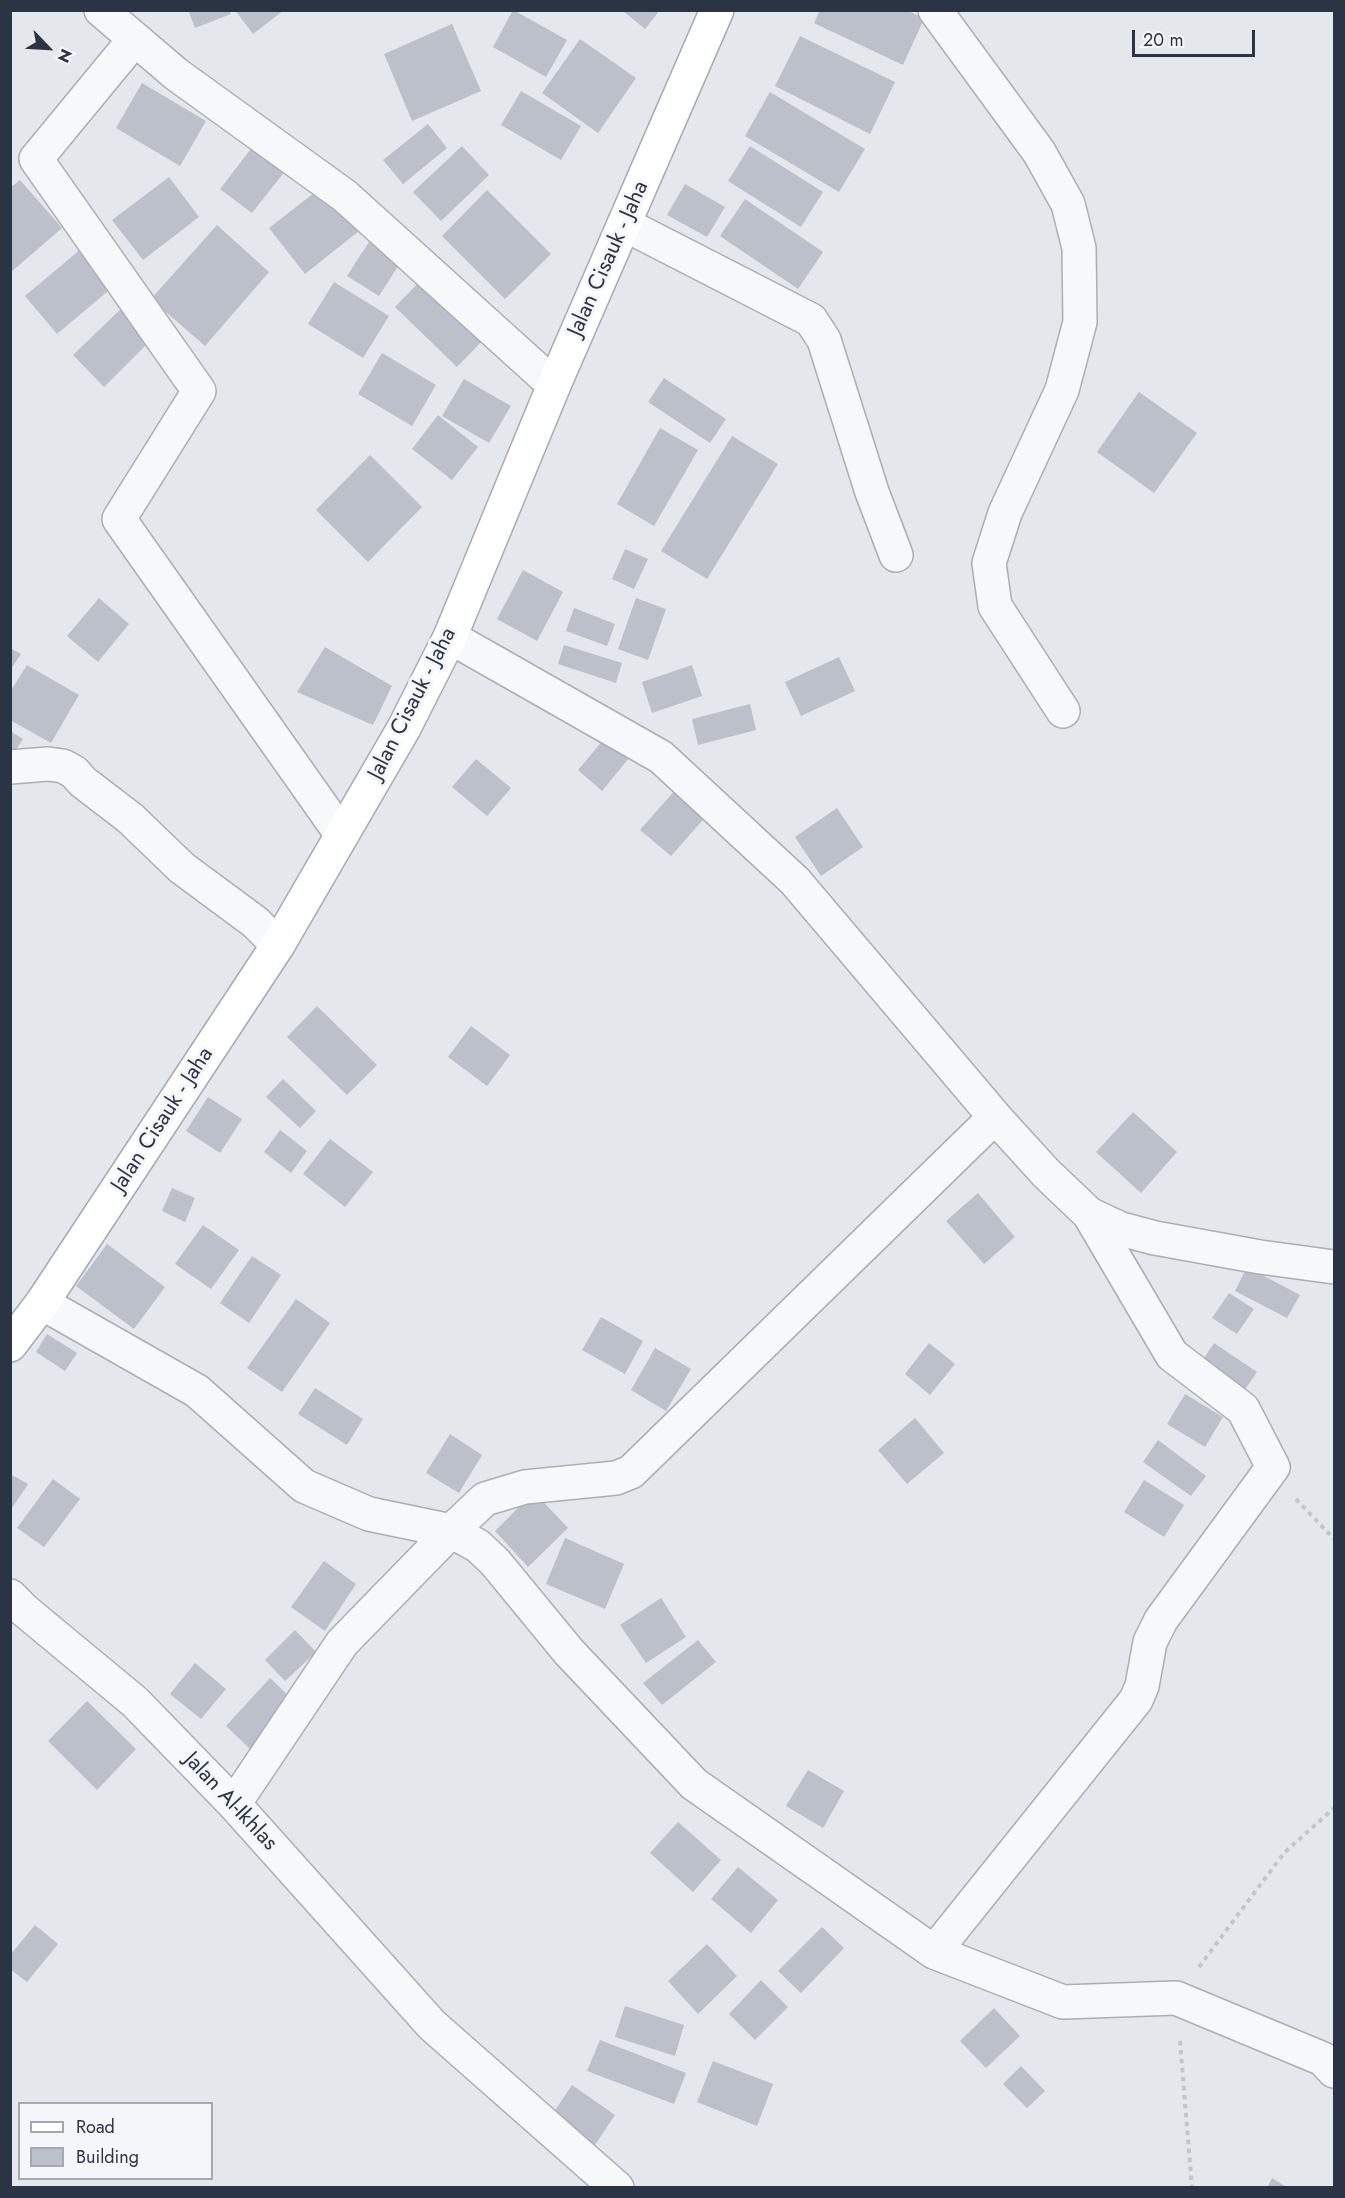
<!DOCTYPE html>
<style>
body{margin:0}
#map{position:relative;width:1345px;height:2198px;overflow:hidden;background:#e4e7ec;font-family:Jost,sans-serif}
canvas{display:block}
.frame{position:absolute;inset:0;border:12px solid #2b3445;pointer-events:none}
.legend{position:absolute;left:18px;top:2102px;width:195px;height:78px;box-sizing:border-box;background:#f4f6f9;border:2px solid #a4a8b1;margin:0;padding:8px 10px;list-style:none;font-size:18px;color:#2b3445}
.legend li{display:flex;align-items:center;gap:12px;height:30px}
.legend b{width:30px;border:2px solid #a4a8b1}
.north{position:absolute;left:18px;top:18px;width:60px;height:60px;-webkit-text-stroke:4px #f4f6f9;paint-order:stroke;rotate:115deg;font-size:16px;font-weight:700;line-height:24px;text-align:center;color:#2b3445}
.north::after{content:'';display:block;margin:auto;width:21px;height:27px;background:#2b3445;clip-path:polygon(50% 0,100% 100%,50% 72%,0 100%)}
.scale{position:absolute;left:1132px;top:30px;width:123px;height:27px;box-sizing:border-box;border:3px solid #2b3445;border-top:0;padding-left:8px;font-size:18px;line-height:21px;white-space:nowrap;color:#2b3445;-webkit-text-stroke:4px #f4f6f9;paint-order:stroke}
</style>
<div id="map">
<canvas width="1345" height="2198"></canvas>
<div class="frame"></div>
<ul class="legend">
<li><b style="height:8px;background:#fff"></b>Road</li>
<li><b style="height:16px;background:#bbc0ca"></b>Building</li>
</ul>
<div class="north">N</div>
<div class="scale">20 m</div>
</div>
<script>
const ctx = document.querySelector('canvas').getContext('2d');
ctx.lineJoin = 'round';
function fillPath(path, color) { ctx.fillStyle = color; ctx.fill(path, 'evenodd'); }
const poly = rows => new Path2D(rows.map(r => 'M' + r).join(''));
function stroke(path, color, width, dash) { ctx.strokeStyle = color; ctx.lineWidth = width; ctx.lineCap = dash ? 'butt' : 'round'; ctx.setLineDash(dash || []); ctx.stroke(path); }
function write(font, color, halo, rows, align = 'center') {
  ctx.font = font + ' Jost,sans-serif'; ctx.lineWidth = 6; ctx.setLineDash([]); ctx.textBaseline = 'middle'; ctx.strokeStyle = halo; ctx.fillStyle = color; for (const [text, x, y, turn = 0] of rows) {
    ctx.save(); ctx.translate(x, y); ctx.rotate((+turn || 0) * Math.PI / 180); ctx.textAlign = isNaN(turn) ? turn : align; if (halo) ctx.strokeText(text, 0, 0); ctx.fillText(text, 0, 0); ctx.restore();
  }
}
fillPath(poly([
 [188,10,229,10,231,14,195,28],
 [235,10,284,10,253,34],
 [513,10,567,40,546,77,493,47],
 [622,10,660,10,645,29],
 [820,10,907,10,924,19,903,65,814,23],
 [452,24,481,91,412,121,384,54],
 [800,36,895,82,870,134,775,86],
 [580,39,636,78,598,133,542,93],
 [142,83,206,121,180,166,116,128],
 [521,91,581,126,561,160,501,125],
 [770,92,865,149,839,192,745,136],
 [428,124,447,148,403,184,383,160],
 [254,145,286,170,252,213,220,189],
 [462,146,489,175,441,221,413,192],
 [750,146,823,192,801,227,728,181],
 [169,177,199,217,143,260,112,220],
 [20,180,62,228,10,273,10,188],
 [685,184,725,207,707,237,667,215],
 [323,186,359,231,305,274,269,228],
 [487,190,551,254,505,299,442,236],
 [745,199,823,252,798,289,720,236],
 [217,225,269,272,205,346,151,299],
 [371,239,402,260,379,296,347,276],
 [82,248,114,286,57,334,25,296],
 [424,277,486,337,457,367,395,307],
 [334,282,389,316,363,358,308,324],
 [126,304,156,335,104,387,73,355],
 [382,353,436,385,412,426,358,394],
 [664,378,726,419,710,443,648,402],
 [464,379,511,406,489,443,442,416],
 [1139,392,1197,433,1154,493,1097,452],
 [438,415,478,447,452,480,412,449],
 [660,428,698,450,654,526,617,504],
 [732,436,778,464,707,579,661,551],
 [370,455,422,507,368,562,316,510],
 [625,549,648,559,634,589,612,579],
 [523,570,563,592,537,641,497,619],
 [99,598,129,624,98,662,67,636],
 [636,598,666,609,648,660,618,649],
 [574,608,615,624,607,646,566,631],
 [564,645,622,663,616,683,558,664],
 [325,647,392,686,373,725,297,692],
 [10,648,21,654,10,671],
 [839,657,855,691,801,716,785,682],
 [27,665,79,695,51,743,10,720,10,692],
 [692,665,702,696,652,713,642,682],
 [750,704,756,730,698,745,692,719],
 [10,731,23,739,10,759],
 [605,738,629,758,602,791,578,770],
 [476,759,511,788,487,816,452,787],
 [677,788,708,814,671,856,640,830],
 [837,808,863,847,821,876,795,837],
 [317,1006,377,1065,347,1095,287,1037],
 [471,1026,510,1055,487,1086,448,1057],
 [283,1079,316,1111,300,1128,266,1097],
 [208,1097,242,1119,220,1153,186,1131],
 [1133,1112,1177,1152,1141,1193,1096,1152],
 [280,1130,307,1151,291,1173,264,1152],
 [330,1139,373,1172,345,1207,303,1174],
 [172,1188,195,1198,185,1222,162,1211],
 [978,1193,1015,1237,984,1264,946,1221],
 [203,1225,239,1250,211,1289,175,1264],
 [107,1244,165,1287,134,1329,76,1286],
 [252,1256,281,1275,249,1323,220,1303],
 [1247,1267,1300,1295,1287,1318,1235,1291],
 [1229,1293,1254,1309,1237,1334,1212,1318],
 [296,1299,330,1323,282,1392,247,1368],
 [601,1317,643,1341,625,1374,582,1350],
 [47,1334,77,1353,65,1371,36,1352],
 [929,1343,955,1364,930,1395,905,1374],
 [1214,1343,1257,1372,1238,1400,1195,1372],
 [655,1348,691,1369,666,1411,631,1390],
 [315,1388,363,1419,347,1445,298,1414],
 [1185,1394,1223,1417,1205,1447,1167,1424],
 [915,1418,944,1453,907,1484,878,1450],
 [450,1434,482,1455,459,1493,426,1473],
 [1158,1440,1206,1476,1191,1496,1143,1462],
 [10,1474,28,1484,10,1511],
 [53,1479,80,1499,44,1547,17,1528],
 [1144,1480,1184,1505,1164,1537,1124,1512],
 [534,1492,568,1528,528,1567,495,1531],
 [565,1538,624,1564,605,1609,546,1584],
 [324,1561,356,1584,325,1631,291,1607],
 [661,1598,686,1637,646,1663,620,1625],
 [295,1630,316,1652,285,1681,265,1660],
 [698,1640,716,1662,662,1705,643,1683],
 [195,1663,226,1689,201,1719,170,1694],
 [270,1678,295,1702,251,1750,226,1726],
 [87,1701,136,1749,97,1790,48,1741],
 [808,1770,844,1791,823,1828,786,1806],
 [678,1822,721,1860,693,1892,650,1853],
 [738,1867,778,1900,751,1933,711,1899],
 [35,1925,58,1944,27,1982,10,1969,10,1955],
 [822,1927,844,1948,801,1993,778,1971],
 [707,1944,737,1976,698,2014,668,1981],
 [761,1980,788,2007,755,2040,729,2014],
 [625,2006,684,2025,675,2056,615,2037],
 [994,2008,1020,2036,986,2068,960,2041],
 [600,2040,686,2073,674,2104,587,2071],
 [713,2061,773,2084,757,2126,697,2102],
 [1021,2066,1045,2091,1027,2108,1003,2084],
 [572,2085,615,2115,595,2145,552,2115],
 [1272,2178,1288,2188,1267,2188]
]), '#bbc0ca');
const street = poly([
 [101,10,176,74,345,196,554,385],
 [935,10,1039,152,1068,204,1079,248,1080,322,1062,390,1005,513,989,563,995,606,1063,711],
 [134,40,36,159,199,391,119,519,342,835],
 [624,224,811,320,824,340,872,492,896,555],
 [450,637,661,757,795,881,995,1117,1046,1173,1089,1214,1121,1229,1155,1238,1260,1257,1334,1267],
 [10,767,48,764,63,766,74,772,83,782,130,818,182,868,255,922,278,945],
 [42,1303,197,1391,304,1486,369,1514,451,1531,478,1546,495,1562,569,1652,694,1784,934,1952,1063,2002,1176,1998,1323,2059,1334,2071],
 [10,1596,24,1610,135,1702,234,1804,432,2025,617,2188],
 [234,1804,342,1643,451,1531,485,1499,525,1487,616,1478,631,1472,995,1117],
 [934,1952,1136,1700,1142,1686,1150,1642,1161,1620,1273,1467,1243,1409,1172,1355,1089,1214]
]);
const primary = poly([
 [10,1345,42,1303,278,945,404,728,450,637,554,385,717,10]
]);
stroke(street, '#a9aeb7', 36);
stroke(primary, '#a3abb8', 36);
stroke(poly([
 [1296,1499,1334,1539],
 [1199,1967,1284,1853,1334,1808],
 [1180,2041,1192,2188]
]), '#c2c5cb', 4, [4.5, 4.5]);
stroke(street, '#f7f8fa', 33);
stroke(primary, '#fff', 33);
write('22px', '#2b3445', '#f4f6f9', [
 ["Jalan Cisauk - Jaha",609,259,-66],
 ["Jalan Cisauk - Jaha",413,704,-63],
 ["Jalan Cisauk - Jaha",163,1120,-57],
 ["Jalan Al-Ikhlas",230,1802,47]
]);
</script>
